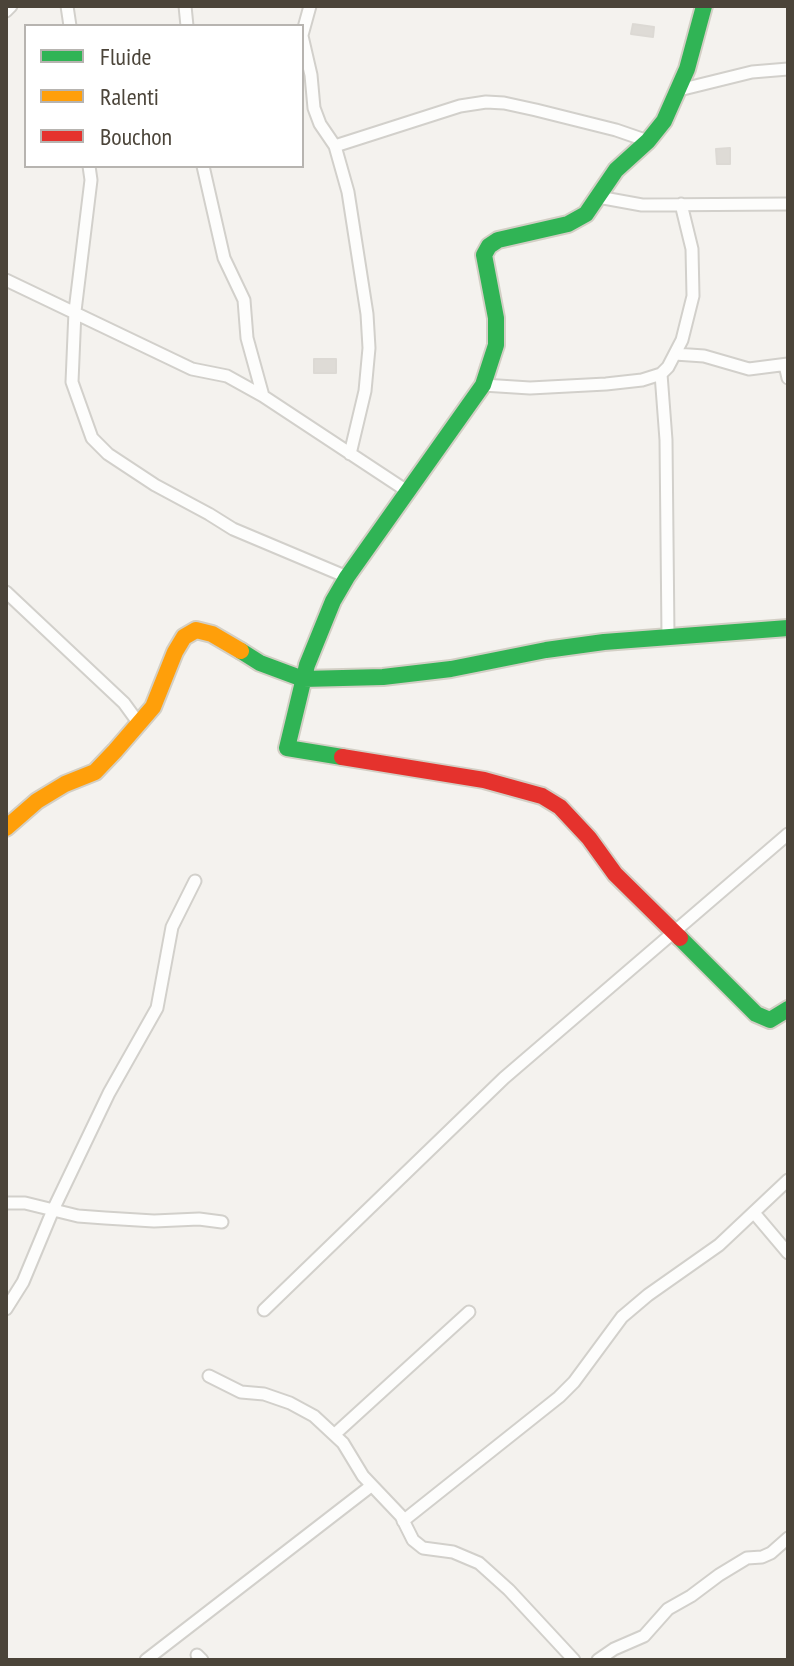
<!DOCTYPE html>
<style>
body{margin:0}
#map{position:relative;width:794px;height:1666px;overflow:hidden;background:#f4f2ee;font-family:"PT Sans Narrow",sans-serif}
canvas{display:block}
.frame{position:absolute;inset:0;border:8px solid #4b4439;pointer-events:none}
.legend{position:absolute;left:24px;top:24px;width:280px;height:144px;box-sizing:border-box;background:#fff;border:2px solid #b7b4b0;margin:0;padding:10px 14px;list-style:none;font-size:24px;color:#4b4439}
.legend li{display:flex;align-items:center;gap:16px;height:40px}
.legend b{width:40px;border:2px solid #b7b4b0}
</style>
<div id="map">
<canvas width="794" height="1666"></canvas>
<div class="frame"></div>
<ul class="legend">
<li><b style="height:10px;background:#30b455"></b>Fluide</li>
<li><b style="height:10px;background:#ff9f0a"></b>Ralenti</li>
<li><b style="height:10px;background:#e5322d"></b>Bouchon</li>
</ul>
</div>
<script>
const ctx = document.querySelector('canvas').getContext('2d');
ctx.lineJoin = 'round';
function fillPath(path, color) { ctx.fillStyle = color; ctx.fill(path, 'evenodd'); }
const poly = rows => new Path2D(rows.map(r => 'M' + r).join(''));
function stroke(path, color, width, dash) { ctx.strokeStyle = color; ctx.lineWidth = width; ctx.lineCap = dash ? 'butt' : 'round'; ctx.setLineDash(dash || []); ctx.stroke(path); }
const building = poly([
 [633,24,654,27,653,37,631,34,633,24],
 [730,148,730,164,717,164,716,149,730,148],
 [314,359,336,359,336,373,314,373,314,359]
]);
fillPath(building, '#dedbd6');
stroke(building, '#dcd9d4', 2);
const street = poly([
 [67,6,70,26],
 [185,6,187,26],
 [6,11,11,6],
 [302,35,310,6],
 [302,36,311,75,314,108,320,124,335,146,348,192,367,314,369,348,365,391,350,454],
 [679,90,752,72,788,69],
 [335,146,460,106,486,102,504,103,536,110,616,130,648,141],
 [89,166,91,180,75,311,72,382,92,438,108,454,155,485,209,514,233,529,347,577],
 [203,166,224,258,244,300,247,338,263,396],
 [598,197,642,205,788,204],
 [6,280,192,369,227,376,263,396,407,491],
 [675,354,704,356,749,369,788,364],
 [785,365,788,378],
 [661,374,666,440,668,636],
 [483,385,530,388,606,384,642,380,661,374,668,367,682,340,693,296,692,249,681,204],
 [6,592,124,703,140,725],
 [6,1203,25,1203,78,1216,105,1218,154,1221,199,1219,222,1222],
 [755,1214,788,1253],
 [6,1309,23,1282,53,1210,109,1093,157,1008,172,927,195,881],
 [264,1310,504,1078,788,834],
 [209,1376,241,1392,264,1394,290,1403,314,1416,343,1443,363,1476,401,1516,413,1540,423,1548,453,1552,479,1563,509,1590,574,1660],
 [335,1434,469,1312],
 [403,1521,559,1397,574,1382,622,1317,648,1295,719,1245,788,1180],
 [197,1655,202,1660],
 [146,1660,371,1486],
 [598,1660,614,1649,644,1636,668,1609,691,1596,719,1575,747,1558,762,1557,771,1553,788,1538]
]);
const fast = poly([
 [241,651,260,663,303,679,383,677,451,669,546,650,604,642,788,628],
 [342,757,287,748,307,665,333,601,347,577,483,385,496,345,496,318,484,255,489,246,498,240,568,224,586,214,616,170,648,141,664,121,687,69,704,6],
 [680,938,756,1014,770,1020,788,1009]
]);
const slow = poly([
 [6,828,37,801,65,784,95,772,115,751,153,707,175,652,184,637,196,630,212,634,241,651]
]);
const jam = poly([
 [342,757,484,780,542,796,560,807,589,838,615,874,680,938]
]);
stroke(street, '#d2d0cb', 15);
stroke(fast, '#d3cfc5', 20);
stroke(slow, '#d3cfc5', 20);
stroke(jam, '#d3cfc5', 20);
stroke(street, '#fdfdfc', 11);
stroke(fast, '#30b455', 16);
stroke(slow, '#ff9f0a', 16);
stroke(jam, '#e5322d', 16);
</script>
